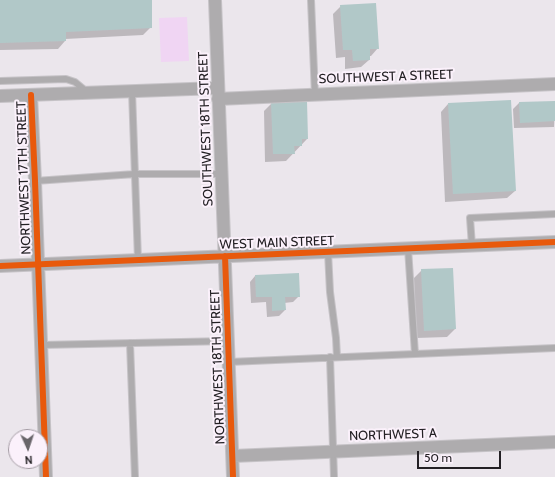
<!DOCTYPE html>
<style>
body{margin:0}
#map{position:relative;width:555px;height:477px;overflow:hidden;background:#ebe6ec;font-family:Cabin,sans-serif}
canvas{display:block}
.north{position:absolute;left:8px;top:429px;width:40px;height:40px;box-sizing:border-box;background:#fbf1fb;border:1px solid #a59da5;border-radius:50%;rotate:177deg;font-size:11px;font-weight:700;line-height:16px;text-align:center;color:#232024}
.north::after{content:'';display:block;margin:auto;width:14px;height:18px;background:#69656a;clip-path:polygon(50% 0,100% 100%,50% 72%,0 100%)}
.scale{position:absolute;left:417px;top:451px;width:84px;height:18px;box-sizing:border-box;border:2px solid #232024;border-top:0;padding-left:5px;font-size:12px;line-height:14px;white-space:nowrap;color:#232024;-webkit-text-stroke:3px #fbf1fb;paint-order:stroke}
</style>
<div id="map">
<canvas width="555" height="477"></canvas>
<div class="north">N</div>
<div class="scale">50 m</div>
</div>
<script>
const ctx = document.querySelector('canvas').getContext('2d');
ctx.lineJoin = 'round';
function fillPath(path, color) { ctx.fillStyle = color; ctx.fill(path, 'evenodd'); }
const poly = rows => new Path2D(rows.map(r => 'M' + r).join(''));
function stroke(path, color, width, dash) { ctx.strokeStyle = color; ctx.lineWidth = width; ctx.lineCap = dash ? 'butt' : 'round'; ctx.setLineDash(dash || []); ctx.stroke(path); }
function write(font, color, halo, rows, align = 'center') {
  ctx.font = font + ' Cabin,sans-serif'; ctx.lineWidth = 4; ctx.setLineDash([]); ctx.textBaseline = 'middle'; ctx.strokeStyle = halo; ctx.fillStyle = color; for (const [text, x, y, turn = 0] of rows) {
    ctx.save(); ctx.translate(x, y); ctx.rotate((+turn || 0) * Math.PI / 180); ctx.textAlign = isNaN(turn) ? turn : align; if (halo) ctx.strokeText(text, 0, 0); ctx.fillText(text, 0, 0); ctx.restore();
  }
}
fillPath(poly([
 [187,17,189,61,161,62,159,18]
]), '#f0d5f3');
fillPath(poly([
 [0,0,151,0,151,27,143,35,65,39,65,41,58,49,0,50],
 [341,6,378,48,371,56,369,56,369,60,361,67,345,69,345,57,336,58,333,14],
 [555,102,554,127,514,128,513,109,519,103],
 [272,103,307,139,286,161,265,162,264,111],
 [448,104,515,191,507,198,445,202,441,112],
 [422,270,455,329,447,337,416,338,414,278],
 [255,276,299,296,293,302,284,303,285,310,279,316,267,317,266,302,251,303,250,282]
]), '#0003');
fillPath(poly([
 [0,0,152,0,152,28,66,32,66,41,0,43],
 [376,3,379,49,370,49,370,60,353,61,352,50,343,50,340,5],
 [511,100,516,191,453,194,448,103],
 [307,101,308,139,302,139,302,146,294,146,295,154,273,154,271,102],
 [555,101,555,121,520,123,519,102],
 [453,268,456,329,424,331,421,269],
 [299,273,300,297,285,297,286,310,272,311,272,297,256,297,255,275]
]), '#b1c8c8');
const lane = poly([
 [311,0,315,95],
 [0,81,66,79,75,82,87,92],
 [132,91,138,260],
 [35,181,135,174,221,174],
 [472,246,470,218,555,214],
 [408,248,415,354],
 [328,252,330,292,336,338,337,357],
 [130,343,135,477],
 [41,345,228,341],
 [330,357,334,477],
 [229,362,555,348]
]);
const street = poly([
 [215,0,233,477],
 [31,95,35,181,46,477],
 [0,96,218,88],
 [218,99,555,84],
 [0,266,555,242],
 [233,456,555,442]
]);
stroke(lane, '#c6c3c7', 8);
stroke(street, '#c6c3c7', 14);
stroke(lane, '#aeacae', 6);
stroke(street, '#aeacae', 12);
stroke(poly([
 [31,95,35,181,46,477],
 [225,256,233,477],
 [0,266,555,242]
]), '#e8590c', 6);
write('13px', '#232024', '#fbf1fb', [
 ["SOUTHWEST A STREET",386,77,-2],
 ["SOUTHWEST 18TH STREET",206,129,-92],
 ["NORTHWEST 17TH STREET",24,178,-92],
 ["WEST MAIN STREET",277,243,-2],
 ["NORTHWEST 18TH STREET",218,367,-92],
 ["NORTHWEST A",393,435,-2]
]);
</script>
